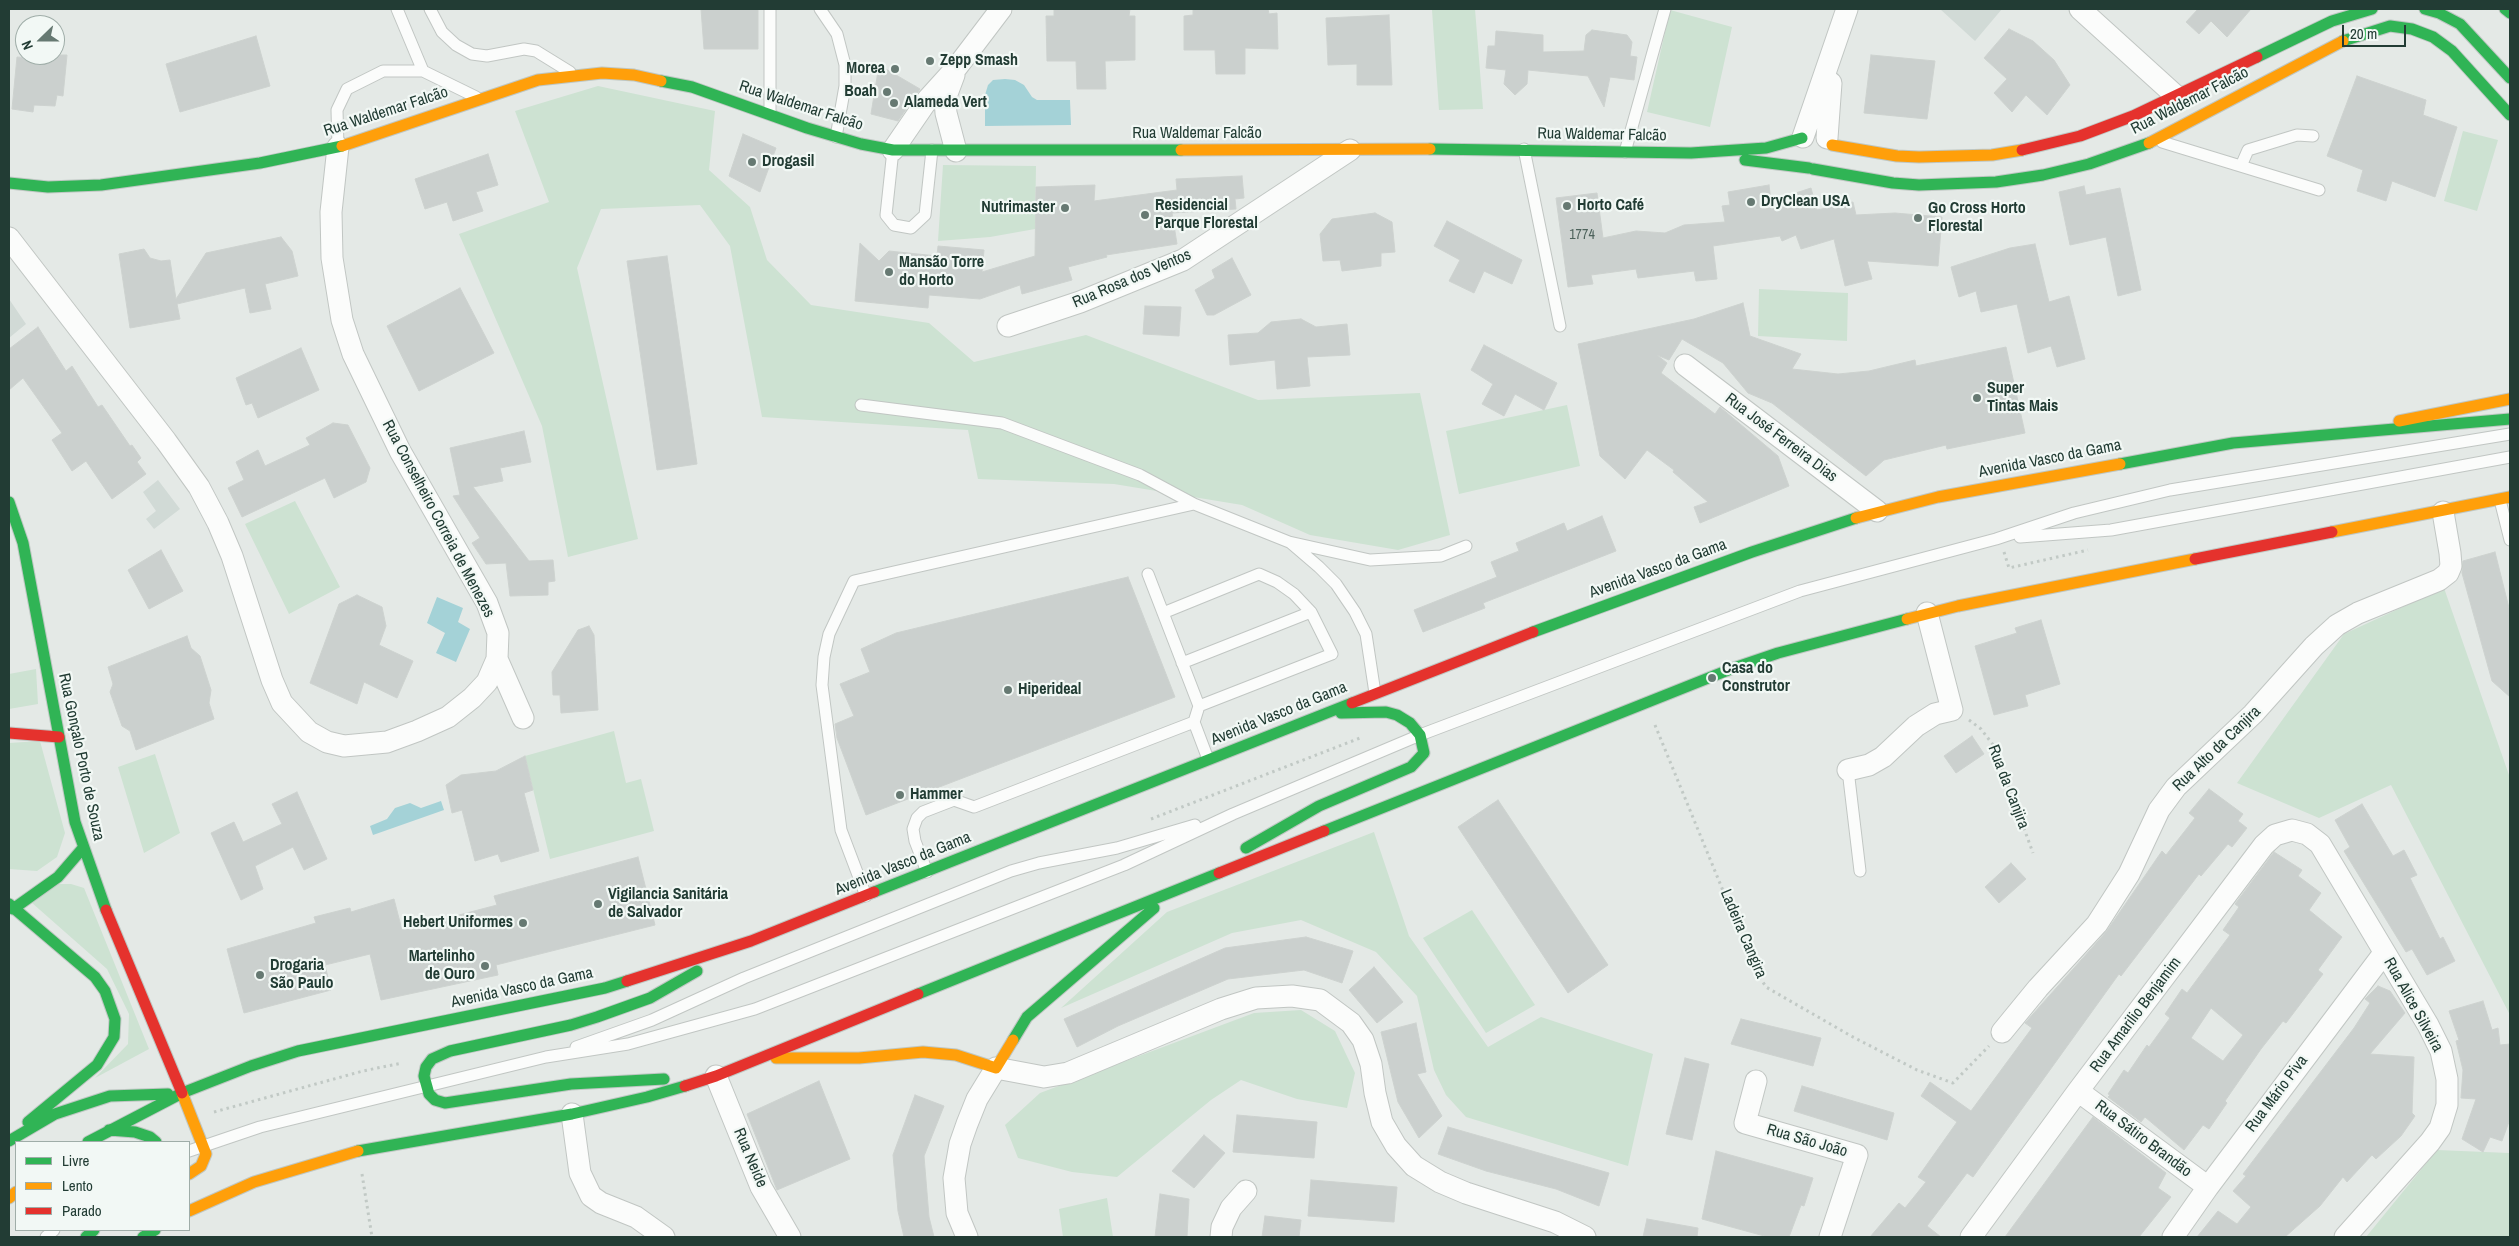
<!DOCTYPE html>
<meta charset="utf-8">
<style>
body{margin:0}
#map{position:relative;width:2519px;height:1246px;overflow:hidden;background:#e4e9e6;font-family:"Archivo Narrow",sans-serif}
canvas{display:block}
.frame{position:absolute;inset:0;border:10px solid #223c34;pointer-events:none}
.legend{position:absolute;left:15px;top:1141px;width:175px;height:90px;box-sizing:border-box;background:#f2f8f5;border:1px solid #9fada8;margin:0;padding:6px 9px;list-style:none;font-size:15px;color:#223c34}
.legend li{display:flex;align-items:center;gap:10px;height:25px}
.legend b{width:25px;border:1px solid #9fada8}
.north{position:absolute;left:15px;top:15px;width:50px;height:50px;box-sizing:border-box;background:#f2f8f5;border:1px solid #9fada8;border-radius:50%;rotate:248deg;font-size:14px;font-weight:700;line-height:20px;text-align:center;color:#223c34}
.north::after{content:'';display:block;margin:auto;width:18px;height:22px;background:#667972;clip-path:polygon(50% 0,100% 100%,50% 72%,0 100%)}
.scale{position:absolute;left:2342px;top:25px;width:64px;height:22px;box-sizing:border-box;border:2px solid #223c34;border-top:0;padding-left:6px;font-size:15px;line-height:18px;white-space:nowrap;color:#223c34;-webkit-text-stroke:4px #f2f8f5;paint-order:stroke}
</style>
<div id="map">
<canvas width="2519" height="1246"></canvas>
<div class="frame"></div>
<ul class="legend">
<li><b style="height:6px;background:#30b455"></b>Livre</li>
<li><b style="height:6px;background:#ff9f0a"></b>Lento</li>
<li><b style="height:6px;background:#e5322d"></b>Parado</li>
</ul>
<div class="north">N</div>
<div class="scale">20 m</div>
</div>
<script>
const ctx = document.querySelector('canvas').getContext('2d');
ctx.lineJoin = 'round';
function fillPath(path, color) { ctx.fillStyle = color; ctx.fill(path, 'evenodd'); }
const poly = rows => new Path2D(rows.map(r => 'M' + r).join(''));
function stroke(path, color, width, dash) { ctx.strokeStyle = color; ctx.lineWidth = width; ctx.lineCap = dash ? 'butt' : 'round'; ctx.setLineDash(dash || []); ctx.stroke(path); }
function write(font, color, halo, rows, align = 'center') {
  ctx.font = font + ' "Archivo Narrow",sans-serif'; ctx.lineWidth = 4.5; ctx.setLineDash([]); ctx.textBaseline = 'middle'; ctx.strokeStyle = halo; ctx.fillStyle = color; for (const [text, x, y, turn = 0] of rows) {
    ctx.save(); ctx.translate(x, y); ctx.rotate((+turn || 0) * Math.PI / 180); ctx.textAlign = isNaN(turn) ? turn : align; if (halo) ctx.strokeText(text, 0, 0); ctx.fillText(text, 0, 0); ctx.restore();
  }
}
fillPath(poly([
 [1940,9,2002,9,1975,41],
 [9,299,26,324,9,338],
 [158,480,180,509,154,529,146,519,156,511,143,492]
]), '#d1dad6');
fillPath(poly([
 [1475,9,1483,109,1439,110,1432,10],
 [1670,10,1732,27,1710,127,1647,112],
 [598,86,715,111,709,170,750,207,767,260,811,305,929,323,974,362,1086,335,1258,400,1420,393,1450,535,1398,550,1310,535,1242,505,1114,484,978,479,968,430,762,417,730,246,700,205,601,209,577,268,638,539,568,557,542,426,459,234,549,202,515,111],
 [2463,131,2498,140,2477,211,2444,201],
 [943,165,1036,166,1035,229,990,237,938,241],
 [1759,289,1848,293,1847,341,1758,336],
 [1567,405,1580,466,1459,494,1446,431],
 [295,501,340,587,289,614,245,524],
 [2444,588,2510,778,2510,1015,2391,785,2319,818,2237,783,2344,634],
 [36,669,38,704,9,709,9,674],
 [614,731,626,783,641,779,654,831,550,859,525,756],
 [40,741,65,833,57,857,37,871,9,869,9,743],
 [155,754,180,833,144,853,118,767],
 [1374,832,1409,936,1488,1047,1541,1017,1653,1054,1628,1166,1466,1117,1446,1095,1434,1070,1417,996,1376,952,1301,920,1232,933,1061,1008,1167,912],
 [54,884,71,884,84,888,149,1049,95,1078,128,1044,129,1014,107,969,23,895],
 [1472,910,1535,1005,1486,1033,1423,938],
 [1301,1010,1335,1031,1355,1073,1347,1108,1297,1099,1241,1080,1211,1100,1117,1177,1072,1172,1018,1158,1005,1125,1040,1093,1254,1013],
 [2437,1150,2509,1153,2510,1151,2510,1237,2366,1237],
 [1107,1198,1113,1237,1063,1237,1059,1209]
]), '#cde2d2');
fillPath(poly([
 [1005,79,1015,80,1024,85,1032,97,1037,100,1070,100,1071,125,985,126,985,95,988,85,993,80],
 [437,597,463,608,458,622,470,629,456,662,436,653,445,633,427,623],
 [441,801,444,810,373,835,370,826,387,819,395,808,410,803,421,808]
]), '#a4d2d7');
const building = poly([
 [701,9,758,9,758,49,704,49,701,9],
 [1054,9,1130,9,1129,16,1135,16,1135,60,1105,61,1106,89,1077,89,1076,61,1047,61,1046,16,1054,16,1054,9],
 [1193,9,1268,9,1269,14,1277,13,1278,49,1245,48,1245,74,1216,74,1215,50,1184,50,1184,16,1193,15,1193,9],
 [2198,9,2251,9,2227,37,2211,21,2199,34,2186,22,2198,9],
 [1389,15,1392,85,1357,85,1357,64,1328,65,1326,18,1389,15],
 [2009,29,2033,41,2054,60,2070,85,2047,115,2026,95,2012,112,1994,93,2007,79,1984,58,2009,29],
 [1592,30,1627,35,1632,42,1630,56,1637,57,1634,80,1610,77,1604,107,1588,76,1528,70,1527,84,1515,95,1504,84,1506,70,1486,68,1488,46,1495,46,1496,31,1543,35,1543,52,1584,51,1586,35,1592,30],
 [256,36,270,86,180,112,166,64,256,36],
 [34,55,67,55,63,96,57,95,55,106,34,105,33,112,12,109,17,57,34,58,34,55],
 [1871,55,1935,61,1927,119,1864,113,1871,55],
 [879,65,920,89,898,121,871,114,879,65],
 [2357,76,2426,100,2423,115,2457,127,2435,197,2392,181,2386,201,2357,191,2363,170,2327,156,2357,76],
 [743,134,776,148,760,192,729,176,743,134],
 [488,154,498,185,476,192,483,211,453,221,447,202,425,209,415,179,488,154],
 [1242,176,1244,198,1235,199,1236,209,1172,213,1177,244,1106,255,1107,257,1068,267,1072,280,1022,294,1020,285,980,299,929,295,928,308,855,301,860,243,879,261,889,251,937,256,938,246,984,250,982,272,1035,256,1036,187,1095,185,1094,201,1177,190,1176,179,1242,176],
 [1769,185,1771,201,1811,188,1817,210,1853,202,1856,215,1895,213,1942,217,1938,266,1867,261,1872,279,1845,286,1834,239,1801,249,1796,235,1782,241,1780,236,1713,246,1717,279,1696,281,1694,271,1638,278,1636,269,1591,275,1593,284,1568,287,1556,198,1597,193,1603,238,1636,231,1665,233,1684,225,1725,222,1722,206,1730,205,1728,192,1769,185],
 [2084,186,2086,195,2120,188,2141,290,2118,296,2106,237,2070,245,2059,192,2084,186],
 [1375,213,1392,222,1395,252,1381,253,1381,266,1342,271,1340,260,1323,261,1320,234,1332,219,1375,213],
 [1447,221,1522,260,1512,284,1484,271,1474,293,1449,281,1460,260,1434,246,1447,221],
 [281,237,292,251,298,276,265,284,271,309,250,313,245,288,177,304,180,319,130,328,119,254,144,249,150,258,161,261,170,260,176,299,206,253,281,237],
 [2035,244,2049,302,2069,296,2085,359,2057,367,2051,346,2028,353,2017,304,1981,312,1976,291,1959,297,1951,267,2010,248,2035,244],
 [667,256,697,464,657,470,627,261,667,256],
 [1232,258,1251,295,1214,315,1207,315,1195,290,1215,278,1212,270,1232,258],
 [460,288,494,353,419,391,387,326,460,288],
 [1743,303,1750,336,1801,354,1792,369,1838,374,1869,371,1915,360,1916,366,2006,347,2025,433,1947,449,1946,445,1884,460,1866,476,1772,403,1748,393,1723,363,1682,339,1669,360,1657,355,1667,363,1661,373,1715,414,1720,407,1778,456,1789,486,1700,523,1694,507,1708,502,1673,472,1674,470,1647,450,1625,479,1600,456,1578,344,1694,319,1743,303],
 [1145,306,1181,307,1179,336,1143,334,1145,306],
 [1301,319,1316,327,1347,324,1350,355,1307,357,1310,386,1277,389,1275,360,1230,365,1228,335,1258,333,1271,322,1301,319],
 [38,327,66,371,72,366,98,407,102,405,130,446,132,445,141,458,137,462,146,474,112,499,86,461,72,471,52,440,62,433,23,378,9,390,9,349,38,327],
 [1484,345,1557,383,1544,410,1515,394,1504,416,1482,404,1493,384,1471,370,1484,345],
 [301,348,319,390,258,418,252,403,246,405,236,378,301,348],
 [333,423,348,425,370,468,366,482,334,498,325,478,242,517,228,488,244,480,236,462,258,450,265,466,310,445,306,438,333,423],
 [524,431,531,462,500,468,503,481,473,487,529,561,553,560,555,581,548,582,548,595,510,596,506,563,486,564,472,543,480,538,453,496,460,495,450,448,524,431],
 [1602,516,1616,551,1483,603,1485,608,1423,632,1414,610,1497,577,1491,562,1519,551,1516,543,1564,523,1567,531,1602,516],
 [161,550,183,591,149,609,128,570,161,550],
 [2495,552,2510,612,2510,697,2492,681,2462,573,2463,561,2495,552],
 [1128,577,1175,697,866,815,837,738,835,724,854,716,840,684,870,672,861,649,896,633,1128,577],
 [357,595,382,607,386,626,379,645,413,661,397,698,364,682,357,704,310,683,339,604,357,595],
 [2041,620,2060,684,2025,695,2028,706,1994,715,1975,646,2017,633,2015,628,2041,620],
 [589,626,594,635,598,710,561,713,560,695,553,695,552,672,578,630,589,626],
 [187,636,191,648,200,656,211,690,209,703,214,719,136,750,130,731,122,726,110,692,113,684,108,667,187,636],
 [1972,736,1984,754,1956,773,1944,756,1972,736],
 [525,756,533,790,524,793,539,851,501,862,498,854,475,861,462,810,452,813,446,785,461,775,496,771,525,756],
 [2209,789,2243,814,2238,821,2247,828,2232,847,2228,844,2201,876,2199,874,2121,976,2119,974,1973,1177,1967,1173,1927,1226,1941,1237,1870,1237,1899,1203,1905,1208,1926,1182,1918,1177,1957,1122,1921,1096,1930,1082,1971,1111,2032,1028,2025,1023,2106,932,2162,851,2166,855,2195,818,2189,813,2209,789],
 [297,792,327,859,304,870,293,847,255,866,263,889,241,900,211,833,234,822,243,842,282,824,272,804,297,792],
 [1498,800,1608,965,1568,993,1458,827,1498,800],
 [2362,804,2393,856,2404,850,2417,875,2410,878,2440,939,2443,937,2455,961,2427,975,2412,949,2406,952,2344,851,2350,847,2335,820,2362,804],
 [2274,852,2302,870,2298,876,2321,893,2309,910,2342,937,2318,970,2323,974,2286,1023,2283,1021,2261,1049,2225,1101,2227,1103,2209,1129,2203,1125,2184,1150,2145,1117,2141,1122,2108,1097,2110,1095,2108,1094,2124,1070,2128,1073,2147,1045,2149,1047,2170,1018,2165,1014,2182,989,2187,993,2230,935,2223,930,2239,907,2235,904,2274,852],
 [2211,1008,2243,1035,2223,1061,2191,1038,2211,1008],
 [638,857,655,925,496,965,498,975,381,1000,370,954,325,965,331,990,244,1013,227,949,316,923,314,917,350,908,351,912,394,899,402,930,497,905,494,896,638,857],
 [2011,863,2026,879,1999,903,1985,887,2011,863],
 [1306,937,1353,951,1342,983,1304,970,1228,979,1118,1026,1077,1047,1064,1019,1225,948,1306,937],
 [1374,967,1403,1002,1377,1023,1349,990,1374,967],
 [2378,986,2390,991,2405,1013,2370,1054,2414,1057,2412,1113,2415,1116,2401,1136,2376,1159,2372,1155,2347,1182,2343,1177,2320,1206,2285,1237,2197,1237,2218,1211,2237,1224,2251,1207,2233,1191,2246,1176,2243,1174,2354,1028,2370,1003,2365,999,2378,986],
 [2483,1001,2492,1030,2498,1028,2500,1045,2510,1044,2510,1119,2502,1141,2490,1137,2483,1152,2462,1139,2476,1099,2461,1098,2463,1070,2456,1041,2459,1040,2449,1011,2483,1001],
 [1741,1019,1821,1038,1813,1066,1731,1044,1741,1019],
 [1416,1023,1426,1072,1417,1074,1442,1116,1419,1138,1398,1102,1381,1032,1416,1023],
 [1685,1058,1709,1064,1692,1140,1666,1134,1685,1058],
 [819,1081,850,1159,777,1190,747,1114,819,1081],
 [1802,1086,1894,1113,1887,1140,1794,1111,1802,1086],
 [915,1095,944,1106,924,1156,929,1217,934,1237,904,1237,898,1211,893,1155,915,1095],
 [1237,1115,1317,1122,1314,1158,1233,1152,1237,1115],
 [2093,1117,2166,1173,2158,1188,2171,1197,2139,1237,2005,1237,2093,1117],
 [1448,1127,1609,1173,1599,1206,1556,1189,1486,1171,1438,1154,1448,1127],
 [1204,1135,1225,1153,1194,1188,1172,1171,1204,1135],
 [1716,1151,1813,1178,1804,1206,1801,1205,1789,1237,1768,1237,1702,1219,1716,1151],
 [1311,1180,1397,1187,1394,1222,1308,1216,1311,1180],
 [1160,1194,1189,1199,1187,1237,1155,1237,1160,1194],
 [1265,1216,1301,1220,1299,1237,1262,1237,1265,1216],
 [1647,1219,1698,1228,1697,1237,1643,1237,1647,1219]
]);
fillPath(building, '#cbd0ce');
stroke(building, '#cdd2cf', 1);
const lane = poly([
 [397,9,423,71],
 [430,9,442,32,456,45,472,54,487,56,524,49,536,51,570,72],
 [770,9,770,114],
 [820,9,837,34,845,65,845,86,836,137],
 [2162,142,2319,190],
 [338,147,337,110,347,89,383,71,423,71,476,97],
 [1524,149,1560,326],
 [893,150,886,215,894,225,911,228,925,215,932,150],
 [1625,152,1665,9],
 [2241,166,2248,150,2297,135,2313,136],
 [861,405,1002,423,1140,475,1194,504],
 [2500,500,2510,540],
 [2020,537,2111,530,2510,457],
 [1291,543,1319,567,1336,584,1355,612,1366,634,1375,693],
 [1148,574,1199,706],
 [1163,613,1259,574,1277,582,1294,594,1311,612,1332,654,1199,706,1194,722],
 [1182,663,1311,612],
 [1848,770,1860,871],
 [927,872,915,841,913,829,917,818,923,812,954,800,974,807,1194,722,1208,759],
 [866,896,841,830,822,685,824,657,829,634,854,581,1194,504,1289,542,1370,560,1441,556,1466,546],
 [576,1047,652,1020,744,978,1011,871,1039,863,1117,848,1195,825],
 [189,1151,260,1127,317,1113,546,1057,628,1044,755,1009,1124,865,1233,814,1420,735,1800,591,1996,539,2074,513,2170,490,2510,434],
 [46,1237,54,1230]
]);
const street = poly([
 [2080,9,2176,96],
 [954,75,945,99,946,113,956,151],
 [1803,137,1847,9],
 [1827,138,1831,83],
 [893,150,928,99,957,67,1001,9],
 [9,238,166,441,199,487,218,523,232,556,272,680,282,703,309,732,327,742,344,746,387,742,417,731,448,717,472,698,487,682,497,659,498,633,487,603,400,451,353,354,342,320,332,258,331,212,338,147],
 [1008,326,1080,302,1183,260,1350,150],
 [1685,365,1877,511],
 [497,659,523,718],
 [1848,770,1869,765,1883,757,1916,726,1935,714,1952,710,1927,613],
 [2002,1032,2038,988,2097,924,2129,874,2159,810,2176,787,2253,714,2314,646,2337,625,2358,613,2439,580,2448,573,2451,566,2450,553,2443,512],
 [716,1076,761,1187,790,1237],
 [1756,1081,1745,1123,1857,1155,1830,1237],
 [2078,1091,2208,1187],
 [572,1114,580,1173,591,1196,601,1203,636,1217,664,1237],
 [967,1237,957,1213,954,1178,960,1144,967,1124,977,1099,996,1068,1044,1077,1068,1073,1221,1009,1256,998,1292,996,1320,1000,1351,1023,1363,1040,1371,1064,1375,1093,1382,1122,1396,1146,1414,1166,1440,1182,1466,1193,1555,1222,1585,1237],
 [1221,1237,1222,1227,1231,1208,1246,1191],
 [1971,1237,2078,1091,2264,845,2275,835,2292,830,2307,834,2320,844,2428,1025,2441,1051,2447,1079,2447,1105,2440,1128,2430,1142,2345,1237],
 [2173,1237,2208,1187,2384,953]
]);
const fast = poly([
 [2425,9,2439,13,2460,24,2510,78],
 [2505,9,2510,13],
 [2343,41,2390,26,2412,29,2433,37,2452,51,2510,115],
 [2257,57,2332,21,2372,9],
 [661,81,692,87,807,128,861,144,893,150,1181,150],
 [1430,149,1691,153,1766,148,1802,138],
 [1745,160,1809,168],
 [1813,169,1893,183,1919,185,1996,182,2043,175,2089,164,2149,143],
 [9,183,48,187,101,185,260,163,342,146],
 [2120,464,2233,443,2510,419],
 [9,502,23,543,75,822,106,910],
 [1533,632,1752,552,1856,518],
 [1324,831,1731,669,1778,653,1907,619],
 [1246,848,1319,806,1411,767,1424,753,1420,735,1410,723,1397,715,1386,712,1341,713],
 [874,892,1352,703],
 [9,904,95,977,105,991,115,1019,114,1037,97,1065,28,1122],
 [13,909,58,877,83,848],
 [918,994,1219,873],
 [1013,1040,1027,1017,1154,908],
 [664,1079,571,1084,445,1103,435,1100,429,1094,424,1076,426,1067,432,1059,450,1051,571,1025,597,1017,650,998,697,971],
 [109,1130,135,1132,150,1137,156,1142],
 [9,1141,55,1114,110,1096,168,1094],
 [88,1142,182,1093,251,1066,298,1051,605,988,627,981],
 [358,1151,572,1114,647,1097,685,1086],
 [86,1237,94,1230],
 [143,1237,155,1230]
]);
const slow = poly([
 [2149,143,2343,41],
 [1832,145,1897,156,1919,157,1992,155,2022,150],
 [342,146,538,80,602,73,634,75,661,81],
 [1181,150,1430,149],
 [2399,421,2510,399],
 [1856,518,1938,497,2120,464],
 [2332,532,2510,497],
 [1907,619,1958,606,2195,559],
 [776,1058,859,1058,923,1052,956,1055,996,1068,1013,1040],
 [182,1093,206,1154,201,1166,189,1174],
 [9,1198,16,1192],
 [189,1211,254,1182,358,1151]
]);
const jam = poly([
 [2022,150,2080,136,2133,116,2257,57],
 [2195,559,2332,532],
 [1352,703,1533,632],
 [9,733,59,737],
 [1219,873,1324,831],
 [106,910,182,1093],
 [627,981,751,941,874,892],
 [685,1086,716,1076,918,994]
]);
stroke(lane, '#c1c6c3', 13);
stroke(street, '#c1c6c3', 23);
stroke(fast, '#bfc7c3', 13);
stroke(slow, '#bfc7c3', 13);
stroke(jam, '#bfc7c3', 13);
stroke(poly([
 [2004,552,2009,568,2088,550],
 [1969,720,1981,729,1994,746,2033,853],
 [1655,725,1756,971,1766,987,1851,1036,1917,1070,1953,1083,1989,1046],
 [1151,819,1360,738],
 [214,1112,363,1071,402,1063],
 [362,1174,372,1237]
]), '#c1c9c5', 3, [2.5, 4]);
stroke(lane, '#fbfcfb', 11);
stroke(street, '#fbfcfb', 21);
stroke(fast, '#30b455', 11);
stroke(slow, '#ff9f0a', 11);
stroke(jam, '#e5322d', 11);
for (const [x, y, r, color] of [
 [930,61,5,"#667972"],
 [895,69,5,"#667972"],
 [887,92,5,"#667972"],
 [894,103,5,"#667972"],
 [752,162,5,"#667972"],
 [1751,202,5,"#667972"],
 [1567,206,5,"#667972"],
 [1065,208,5,"#667972"],
 [1145,215,5,"#667972"],
 [1918,218,5,"#667972"],
 [889,272,5,"#667972"],
 [1977,398,5,"#667972"],
 [1712,678,5,"#667972"],
 [1008,690,5,"#667972"],
 [900,795,5,"#667972"],
 [598,904,5,"#667972"],
 [523,923,5,"#667972"],
 [485,966,5,"#667972"],
 [260,975,5,"#667972"]
]) { const dot = new Path2D(); dot.arc(x, y, r, 0, 2 * Math.PI); ctx.fillStyle = color; ctx.fill(dot); stroke(dot, '#f2f8f5', 2); }
write('14px', '#4d625b', null, [
 ["1774",1582,235]
]);
write('bold 16px', '#223c34', '#f2f8f5', [
 ["Zepp Smash",940,61],
 ["Morea",885,69,"right"],
 ["Boah",877,92,"right"],
 ["Alameda Vert",904,103],
 ["Drogasil",762,162],
 ["DryClean USA",1761,202],
 ["Residencial",1155,206],
 ["Parque Florestal",1155,224],
 ["Horto Café",1577,206],
 ["Nutrimaster",1055,208,"right"],
 ["Go Cross Horto",1928,209],
 ["Florestal",1928,227],
 ["Mansão Torre",899,263],
 ["do Horto",899,281],
 ["Super",1987,389],
 ["Tintas Mais",1987,407],
 ["Casa do",1722,669],
 ["Construtor",1722,687],
 ["Hiperideal",1018,690],
 ["Hammer",910,795],
 ["Vigilancia Sanitária",608,895],
 ["de Salvador",608,913],
 ["Hebert Uniformes",513,923,"right"],
 ["Martelinho",475,957,"right"],
 ["de Ouro",475,975,"right"],
 ["Drogaria",270,966],
 ["São Paulo",270,984]
], 'left');
write('16px', '#223c34', '#f2f8f5', [
 ["Rua Waldemar Falcão",2190,101,-27],
 ["Rua Waldemar Falcão",801,106,18],
 ["Rua Waldemar Falcão",386,112,-18],
 ["Rua Waldemar Falcão",1197,134],
 ["Rua Waldemar Falcão",1602,135,1],
 ["Rua Rosa dos Ventos",1132,279,-23],
 ["Rua José Ferreira Dias",1781,438,37],
 ["Avenida Vasco da Gama",2050,459,-11],
 ["Rua Conselheiro Correia de Menezes",438,519,62],
 ["Avenida Vasco da Gama",1658,569,-20],
 ["Avenida Vasco da Gama",1279,714,-22],
 ["Rua Alto da Canjira",2217,749,-44],
 ["Rua Gonçalo Porto de Souza",81,757,78],
 ["Rua da Canjira",2008,787,69],
 ["Avenida Vasco da Gama",903,864,-22],
 ["Ladeira Cangira",1743,934,67],
 ["Avenida Vasco da Gama",522,988,-12],
 ["Rua Alice Silveira",2413,1005,61],
 ["Rua Amarilio Benjamim",2136,1015,-53],
 ["Rua Mário Piva",2277,1094,-53],
 ["Rua Sátiro Brandão",2143,1139,37],
 ["Rua São João",1807,1141,16],
 ["Rua Neide",750,1158,67]
]);
</script>
